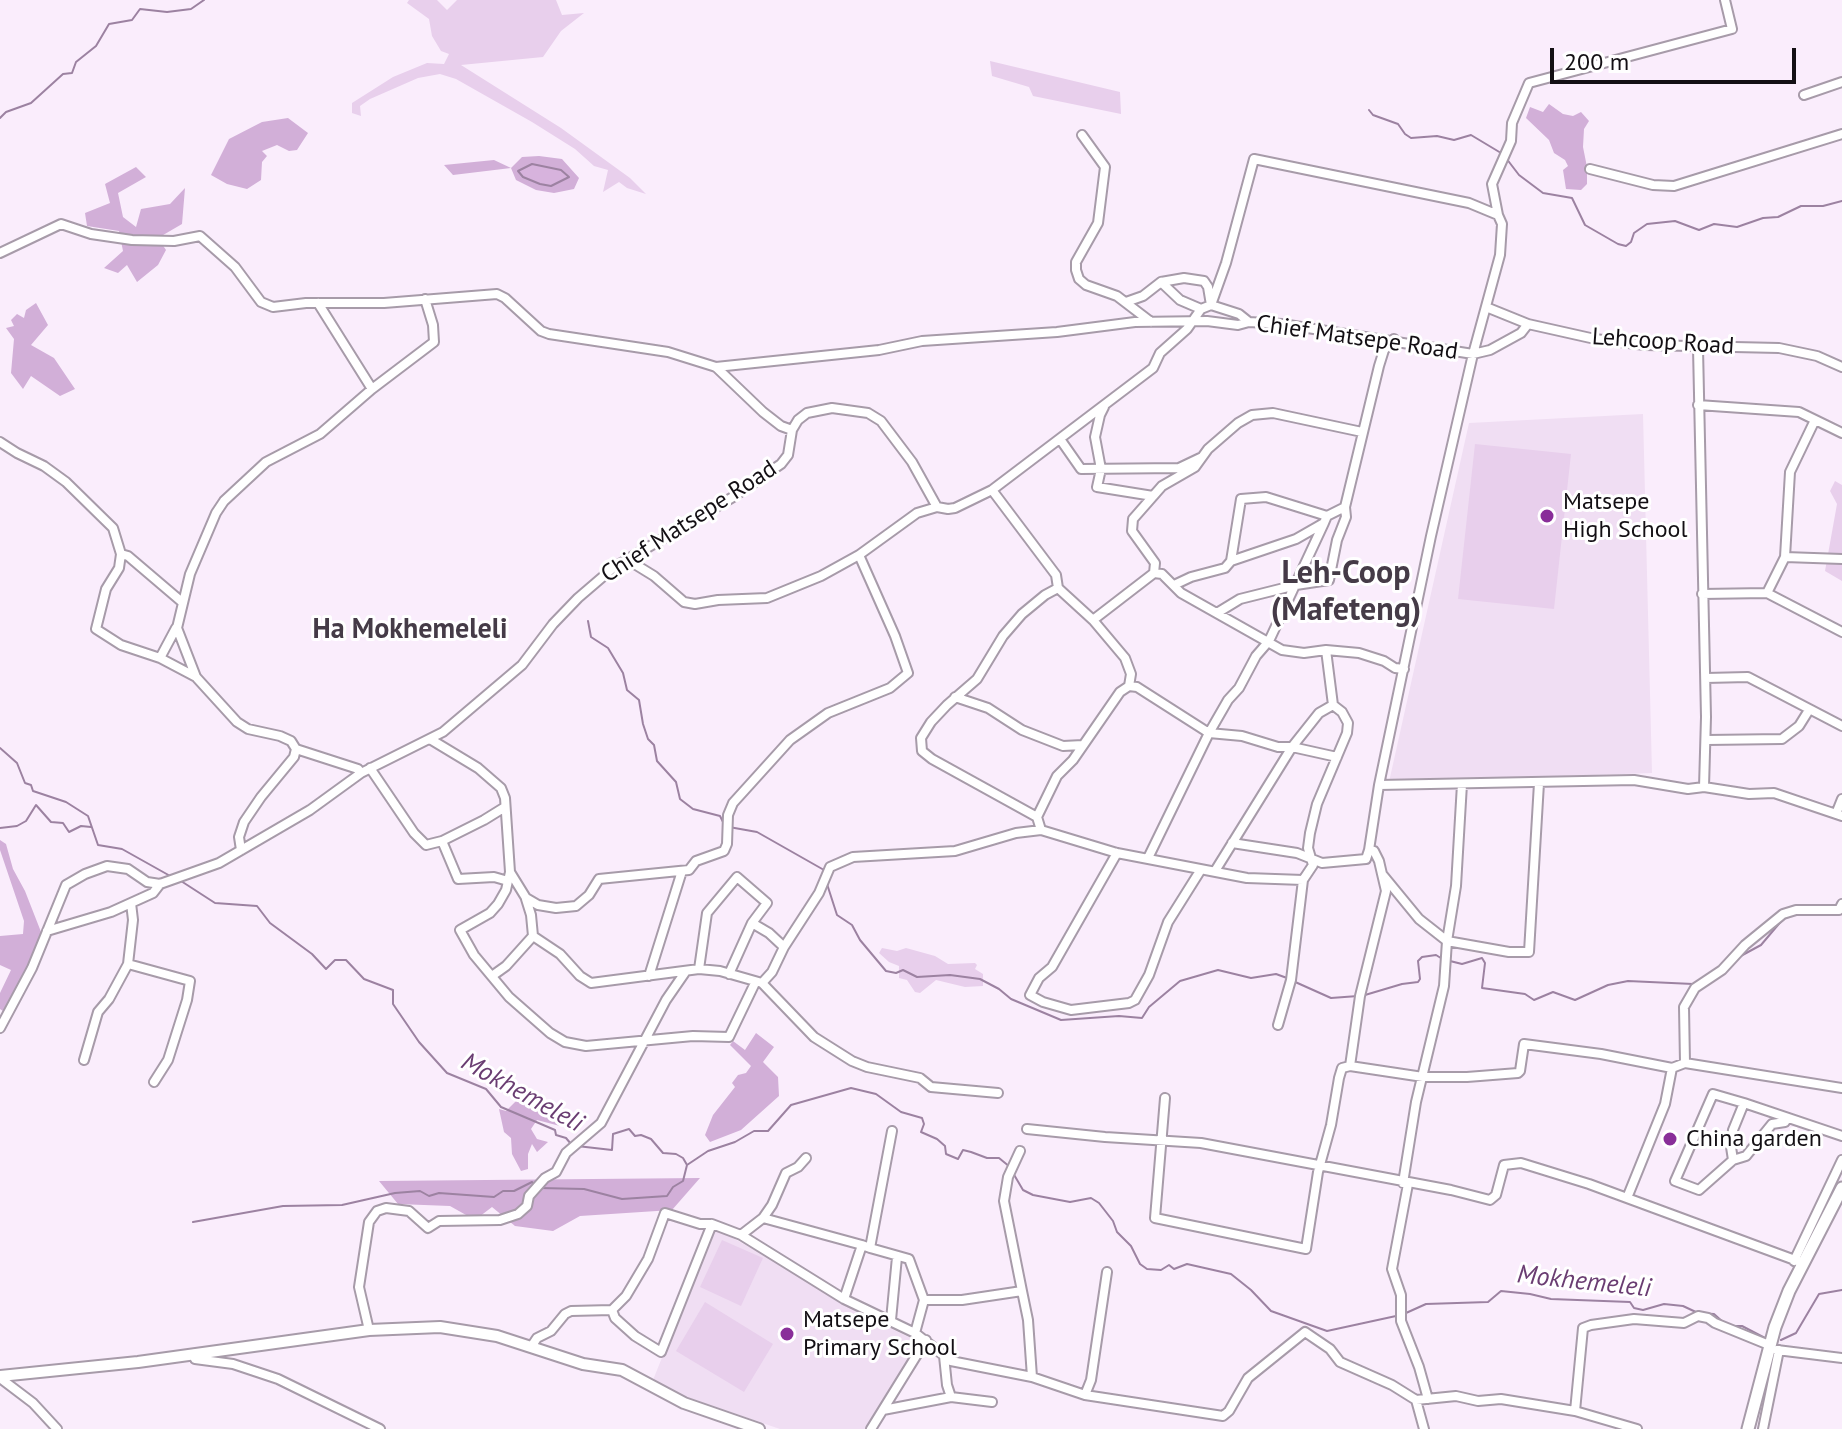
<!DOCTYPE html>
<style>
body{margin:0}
#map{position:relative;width:1842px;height:1429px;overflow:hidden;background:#faedfc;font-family:"PT Sans",sans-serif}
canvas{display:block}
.scale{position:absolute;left:1550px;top:48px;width:246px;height:36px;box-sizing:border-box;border:4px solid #130f14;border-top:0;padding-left:10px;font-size:24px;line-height:28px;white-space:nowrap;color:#130f14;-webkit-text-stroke:6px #fff;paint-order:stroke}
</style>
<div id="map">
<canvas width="1842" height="1429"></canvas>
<div class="scale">200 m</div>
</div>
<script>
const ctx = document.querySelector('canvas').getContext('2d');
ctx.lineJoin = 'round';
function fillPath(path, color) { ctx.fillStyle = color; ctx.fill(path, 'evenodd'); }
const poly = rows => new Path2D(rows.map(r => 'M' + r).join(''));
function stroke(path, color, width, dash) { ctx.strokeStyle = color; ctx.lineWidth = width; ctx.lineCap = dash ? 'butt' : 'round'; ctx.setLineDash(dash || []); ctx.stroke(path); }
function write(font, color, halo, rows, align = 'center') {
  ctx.font = font + ' "PT Sans",sans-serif'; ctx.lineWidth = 6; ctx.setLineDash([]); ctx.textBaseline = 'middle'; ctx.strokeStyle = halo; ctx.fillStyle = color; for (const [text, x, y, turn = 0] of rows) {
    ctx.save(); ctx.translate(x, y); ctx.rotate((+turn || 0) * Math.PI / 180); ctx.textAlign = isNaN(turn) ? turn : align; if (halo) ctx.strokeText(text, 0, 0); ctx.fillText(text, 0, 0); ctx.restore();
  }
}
fillPath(poly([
 [1643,414,1652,773,1389,782,1469,423],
 [714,1228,770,1258,847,1306,920,1343,865,1429,780,1429,683,1396,653,1380]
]), '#f0def3');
fillPath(poly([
 [409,0,437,0,447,10,457,0,556,0,562,15,584,13,561,31,543,57,461,65,561,128,630,178,646,194,627,188,619,182,603,192,608,170,594,166,575,149,532,122,456,79,440,74,418,78,370,99,360,106,361,116,352,113,352,103,393,77,427,63,444,64,449,54,441,51,432,36,429,19,407,3],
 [990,61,1120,92,1121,114,1033,96,1029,87,992,76],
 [1475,444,1571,454,1554,609,1458,599],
 [1835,481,1842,485,1842,581,1825,571,1837,504,1830,491],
 [882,948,897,951,906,948,935,956,948,964,975,963,977,965,975,969,983,974,983,986,965,987,936,980,920,993,915,992,907,980,899,978,899,966,889,962,879,953],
 [722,1240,763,1258,741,1306,700,1287],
 [705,1302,773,1344,744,1392,676,1351]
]), '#e8cfec');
fillPath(poly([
 [1549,104,1563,114,1573,116,1581,112,1589,121,1584,129,1583,147,1587,167,1587,184,1581,190,1566,189,1563,170,1568,166,1565,160,1554,153,1549,140,1526,118,1530,107,1543,112],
 [288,118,308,133,297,150,289,151,277,145,262,151,267,156,262,162,261,180,247,189,227,184,211,175,229,139,262,122],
 [539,156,562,159,579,178,574,189,554,193,536,190,516,180,511,168,453,175,444,165,494,160,511,168,522,157],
 [136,167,146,177,118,193,123,217,136,227,141,209,170,204,185,188,182,224,158,238,166,250,158,265,137,282,127,265,118,273,104,268,123,251,119,231,87,226,85,213,110,203,105,184],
 [36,303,48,325,31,345,54,358,75,389,60,396,31,376,23,389,11,373,14,339,6,328,14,326,11,320,17,314,24,318,26,310],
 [0,840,6,844,13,869,25,891,43,937,3,1011,0,1009,0,993,11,970,0,965,0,936,23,934,24,921,0,850],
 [756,1033,774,1047,763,1062,778,1077,779,1096,741,1130,710,1142,705,1135,713,1115,735,1087,732,1083,738,1075,746,1073,751,1066,730,1045,733,1041,745,1050],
 [529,1098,551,1106,559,1118,560,1126,537,1120,531,1129,537,1139,548,1142,537,1152,532,1144,528,1154,528,1169,521,1171,512,1154,511,1138,504,1132,499,1109,506,1111,518,1099],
 [700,1178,672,1210,580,1216,553,1231,515,1226,492,1207,475,1220,450,1206,398,1204,379,1181]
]), '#d2afd8');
const water = poly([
 [532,164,561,170,569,177,551,186,540,184,523,177,518,171,532,164]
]);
fillPath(water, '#d7b3dd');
stroke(water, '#9c82a1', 2);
stroke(poly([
 [1369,110,1373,115,1398,124,1405,134,1411,138,1437,136,1454,140,1471,135,1501,153],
 [0,118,6,112,31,103,63,74,72,73,76,62,96,46,109,24,132,20,140,9,167,12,191,9,204,0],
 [1506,158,1519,175,1543,193,1572,198,1585,225,1618,244,1626,246,1631,242,1634,233,1647,224,1675,221,1699,230,1714,224,1737,227,1763,218,1778,217,1801,206,1823,206,1842,201],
 [588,621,591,637,608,648,623,673,627,690,639,700,643,724,648,739,654,745,657,761,676,782,680,799,693,809,720,816,724,824],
 [0,748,17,763,25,783,31,785,33,791,66,802,88,816,98,845,122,849,172,877],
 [729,827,757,832,824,870],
 [0,828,17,826,26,821,36,805,51,822,63,823,69,832,81,826,91,827],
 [181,881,215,903,257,906,270,923,312,954,326,969,335,960,346,960,364,979,393,990,393,1004,419,1042,447,1073,486,1089,501,1107,555,1130,556,1135,566,1138,571,1144],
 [827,884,837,915,852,925,860,940,886,971,896,973,903,970,917,977,950,975,980,979,999,989,1011,999,1061,1020,1119,1016,1142,1018,1149,1007,1180,981,1218,970,1251,978,1276,974,1287,978],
 [1791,907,1804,906],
 [1737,958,1761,945,1783,919],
 [1450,961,1462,964,1482,958,1485,963,1482,988,1525,994,1534,1000,1553,992,1575,1000,1608,985,1628,981,1693,984],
 [1293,981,1331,998,1358,996],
 [1365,995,1402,984,1418,982,1420,979,1418,961,1422,957,1436,955,1444,960],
 [577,1146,612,1150,613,1134,629,1129,635,1136,641,1135,651,1139,663,1153,676,1154,683,1158,687,1165,708,1151,735,1142,754,1131,768,1131,791,1105,851,1088,876,1094,901,1112,922,1118,924,1124,921,1132,937,1139,945,1146,946,1154,958,1159,963,1150,971,1152,987,1158,999,1158,1010,1167],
 [1013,1173,1023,1190,1033,1195,1070,1202,1091,1198,1099,1203,1113,1221,1117,1232,1131,1246,1140,1264,1147,1269,1161,1270,1169,1265,1174,1269,1187,1264,1231,1274,1251,1290,1271,1311,1327,1331,1396,1316],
 [540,1188,584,1189,622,1199,667,1196,673,1187,683,1181,687,1165],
 [193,1222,283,1206,342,1205,395,1193,420,1191,429,1196,439,1193,494,1197,503,1191,514,1191,532,1182,535,1185],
 [1406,1313,1426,1304,1488,1302,1501,1291,1530,1294,1551,1299,1630,1302,1634,1308,1643,1310,1664,1304,1683,1306,1698,1313,1714,1314,1724,1323],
 [1733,1326,1742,1326,1765,1338],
 [1781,1340,1796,1333,1819,1294,1842,1290]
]), '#9c82a1', 2);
const minor = poly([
 [1804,95,1842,82],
 [1082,135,1105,167,1098,223,1076,262,1076,270,1079,279,1086,285,1117,296,1151,322],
 [1590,169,1653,185,1674,186,1842,134],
 [1498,215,1492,184,1511,141,1512,123,1529,83,1732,29,1725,0],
 [0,253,61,224,91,234,132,240,174,241,200,236,235,267,261,302,273,307,306,303,384,303,497,294,505,298,541,331,549,334,668,352,716,367,763,412,781,426,792,430],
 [1161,282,1180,300,1201,309],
 [318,303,372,389],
 [1486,307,1528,324,1595,339,1645,345,1779,348,1817,356,1842,367],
 [1249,322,1239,314,1211,305,1226,263,1254,159,1469,203,1498,215,1502,224,1500,255,1473,354,1431,536,1379,785,1634,780,1688,789,1704,787],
 [1698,348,1706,717,1704,787,1749,794,1774,793,1842,816],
 [716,367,879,350,922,341,1057,332,1135,322,1207,321,1238,325,1249,322,1282,324,1473,354,1490,350,1521,333,1528,324],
 [1698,405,1799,412,1842,433],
 [1104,407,1100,415,1095,437,1101,469,1097,487,1153,496],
 [1060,439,1081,469,1179,468,1200,458],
 [0,442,17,453,44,466,66,482,113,528,121,554,128,556,182,602],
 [992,490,1056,575,1058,588,1093,620,1125,658,1131,674,1129,686],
 [1327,516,1324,523,1296,539,1231,561,1241,499,1266,497,1327,516,1345,507],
 [121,554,119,568,106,589,96,629,121,645,160,658,196,677],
 [1785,557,1842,559],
 [628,560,654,576,684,602,695,604,718,600,767,598,821,576,859,555],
 [1154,573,1162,574,1181,593,1282,650,1304,653,1326,650,1359,653,1384,661,1395,668,1404,669],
 [1174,585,1191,577,1225,568,1231,561],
 [1767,593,1785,557,1790,472,1815,420],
 [1702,594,1767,593,1842,632],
 [1217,613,1240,599,1296,585,1329,580,1337,540,1346,517,1345,507,1379,366,1384,350,1394,339],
 [1093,620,1154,573,1155,563,1132,531,1133,519,1162,486,1195,467,1208,449,1238,423,1252,415,1273,413,1362,432],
 [160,658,176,628],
 [1706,678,1748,677,1842,726],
 [955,697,988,708,1022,730,1063,746,1083,745],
 [430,739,478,768,501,788,505,798,510,872,526,898,538,905,556,908,576,906,589,895,599,879,689,870,696,861,724,851,727,844,728,815,733,803,790,740,828,713,890,688,908,673,895,636,859,555,917,513,937,507],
 [1707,740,1782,739,1799,726,1809,710],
 [370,768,414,833,426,845,442,841,484,820,505,807],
 [361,773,358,769,296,749,291,741,280,736,248,729,237,722,196,677,177,628,190,574,216,513,224,501,266,462,320,434,372,389,434,342,433,325,425,299],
 [1462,784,1456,886,1447,941,1509,952,1529,952,1539,783],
 [1379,785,1369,850,1374,851,1379,861,1382,874],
 [1836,814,1842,799],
 [1037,817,932,759,922,751,921,738,931,722,947,705,977,679,1003,636,1022,614,1045,595,1058,588],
 [442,841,458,879,494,877,508,881],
 [1232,843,1297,853,1322,863,1366,859,1369,850],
 [241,850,239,837,244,822,261,797,294,757,296,749],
 [1117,853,1052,967,1039,978,1030,995,1043,1002,1071,1010,1129,1003,1135,1000,1149,975,1168,922,1200,871],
 [1148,858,1209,733,1228,700,1239,688,1256,656,1269,641,1324,523],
 [1215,871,1292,747,1319,713,1333,705],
 [510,872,506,890,498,904,490,913,460,930,474,955,509,997,550,1033,565,1042,586,1046,693,1036,729,1037,755,983],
 [1303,880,1247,878,1117,853,1041,830,1037,817,1057,776,1073,760,1120,692,1129,686,1137,687,1209,733,1242,736,1278,747,1292,747,1337,757],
 [752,923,769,933,784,947],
 [47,931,111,912,153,893,160,884],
 [533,936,560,954,580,976,591,983,699,969,720,971,762,983,814,1037,852,1061,867,1067,920,1078,931,1087,998,1093],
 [128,964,190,981,187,1000,168,1060,154,1082],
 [699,969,707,913,737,877,767,903,752,923,729,974],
 [492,976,506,966,533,936,531,915,526,899],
 [649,976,682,871],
 [762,983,772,972,784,947,819,893,830,867,853,857,955,851,1016,833,1041,830],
 [1278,1025,1291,980,1303,880,1313,865,1308,848,1310,833,1317,804,1347,733,1348,723,1342,712,1333,705,1326,650],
 [0,1028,32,968,66,885,85,874,107,866,128,869,147,882,160,884,219,863,310,810,361,773,443,732,522,665,553,624,578,598,613,568,733,497,781,464,788,455,792,430,798,420,807,413,832,408,868,413,881,421,912,462,937,507,948,509,955,508,992,490,1153,368,1160,353,1187,329,1201,309,1211,305,1208,287,1204,281,1184,278,1161,282,1143,296,1126,302],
 [84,1060,98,1012,109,999,128,964,133,920,131,903],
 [1685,1063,1684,1007,1695,988,1722,970,1745,945,1783,914,1796,910,1839,910,1842,904],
 [1350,1066,1423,1077,1467,1077,1518,1073,1520,1071,1524,1044,1601,1054,1672,1068,1685,1063,1842,1088],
 [1165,1098,1155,1218,1306,1249,1318,1172,1331,1125,1339,1078,1342,1068,1350,1066,1360,996,1386,891,1382,874,1419,919,1447,941,1444,986,1416,1102,1403,1183],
 [1787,1118,1785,1122,1772,1124,1746,1156,1733,1160,1731,1147,1733,1130,1744,1103,1842,1136],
 [1027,1129,1105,1137,1201,1143,1451,1190,1490,1200,1496,1195,1504,1165,1521,1163,1589,1184,1803,1263],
 [1020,1151,1008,1177,1004,1201,1022,1291],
 [1733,1160,1699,1190,1675,1181,1713,1094,1744,1103],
 [1408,1184,1392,1269,1401,1295,1401,1321,1419,1367,1428,1399],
 [1627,1198,1665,1104,1672,1068],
 [763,1218,862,1245],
 [741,1235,763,1218,772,1205,786,1173,798,1167,806,1158],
 [870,1248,909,1259,924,1300],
 [1794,1261,1842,1160],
 [844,1299,862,1245,870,1248,892,1131],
 [612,1310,615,1318,635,1336,661,1352,712,1224],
 [891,1320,897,1257],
 [369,1330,359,1287,369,1222,377,1211,386,1208,409,1211,428,1228,439,1221,500,1220,518,1214,527,1206,529,1196,545,1178,556,1172,566,1153,601,1123,666,1000,686,971],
 [915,1333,924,1300,962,1300,1022,1291,1028,1320,1032,1377],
 [531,1347,537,1338,551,1331,565,1314,571,1311,612,1310,626,1296,648,1259,665,1213,700,1224,712,1224,741,1235,844,1299,915,1333,951,1361,1032,1377,1085,1395,1223,1416,1229,1411,1248,1378,1305,1332,1330,1349,1340,1362,1392,1385,1416,1400,1456,1396,1478,1401,1501,1399,1575,1411,1637,1429],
 [1777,1350,1842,1358],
 [193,1354,195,1359,233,1364,278,1379,380,1429],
 [944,1356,947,1385,951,1397,992,1402],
 [0,1378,33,1403,57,1429],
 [1085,1395,1091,1380,1107,1272],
 [1416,1400,1424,1429],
 [883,1410,951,1397],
 [1575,1411,1583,1328,1591,1325,1634,1319,1684,1323,1698,1316,1708,1318,1715,1323,1769,1345],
 [871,1429,926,1340],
 [1763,1429,1779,1350]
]);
const tertiary = poly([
 [0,1376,138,1362,369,1330,440,1327,497,1336,583,1364,622,1370,684,1403,759,1429]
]);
const secondary = poly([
 [1748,1429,1775,1327,1789,1291,1842,1188]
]);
stroke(minor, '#a79ba9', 12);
stroke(tertiary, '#a79ba9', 14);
stroke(secondary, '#a79ba9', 15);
stroke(minor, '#fff', 8);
stroke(tertiary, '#fff', 10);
stroke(secondary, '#fff', 11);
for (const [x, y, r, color] of [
 [1547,516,8,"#892e99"],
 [1670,1139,8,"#892e99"],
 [787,1334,8,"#892e99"]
]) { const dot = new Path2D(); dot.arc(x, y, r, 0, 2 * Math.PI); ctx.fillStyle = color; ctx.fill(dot); stroke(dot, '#fff', 3); }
write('24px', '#130f14', '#fff', [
 ["Chief Matsepe Road",1357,338,8],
 ["Lehcoop Road",1663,342,4],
 ["Chief Matsepe Road",689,522,-33]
]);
write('24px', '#130f14', '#fff', [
 ["Matsepe",1563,502],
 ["High School",1563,530],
 ["China garden",1686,1139],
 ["Matsepe",803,1320],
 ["Primary School",803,1348]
], 'left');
write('italic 26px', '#6a3d72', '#fff', [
 ["Mokhemeleli",522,1093,29],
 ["Mokhemeleli",1584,1282,6]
]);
write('bold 28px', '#453b47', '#fff', [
 ["Ha Mokhemeleli",410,630]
]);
write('bold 32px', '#453b47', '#fff', [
 ["Leh-Coop",1346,574],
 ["(Mafeteng)",1346,611]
]);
</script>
